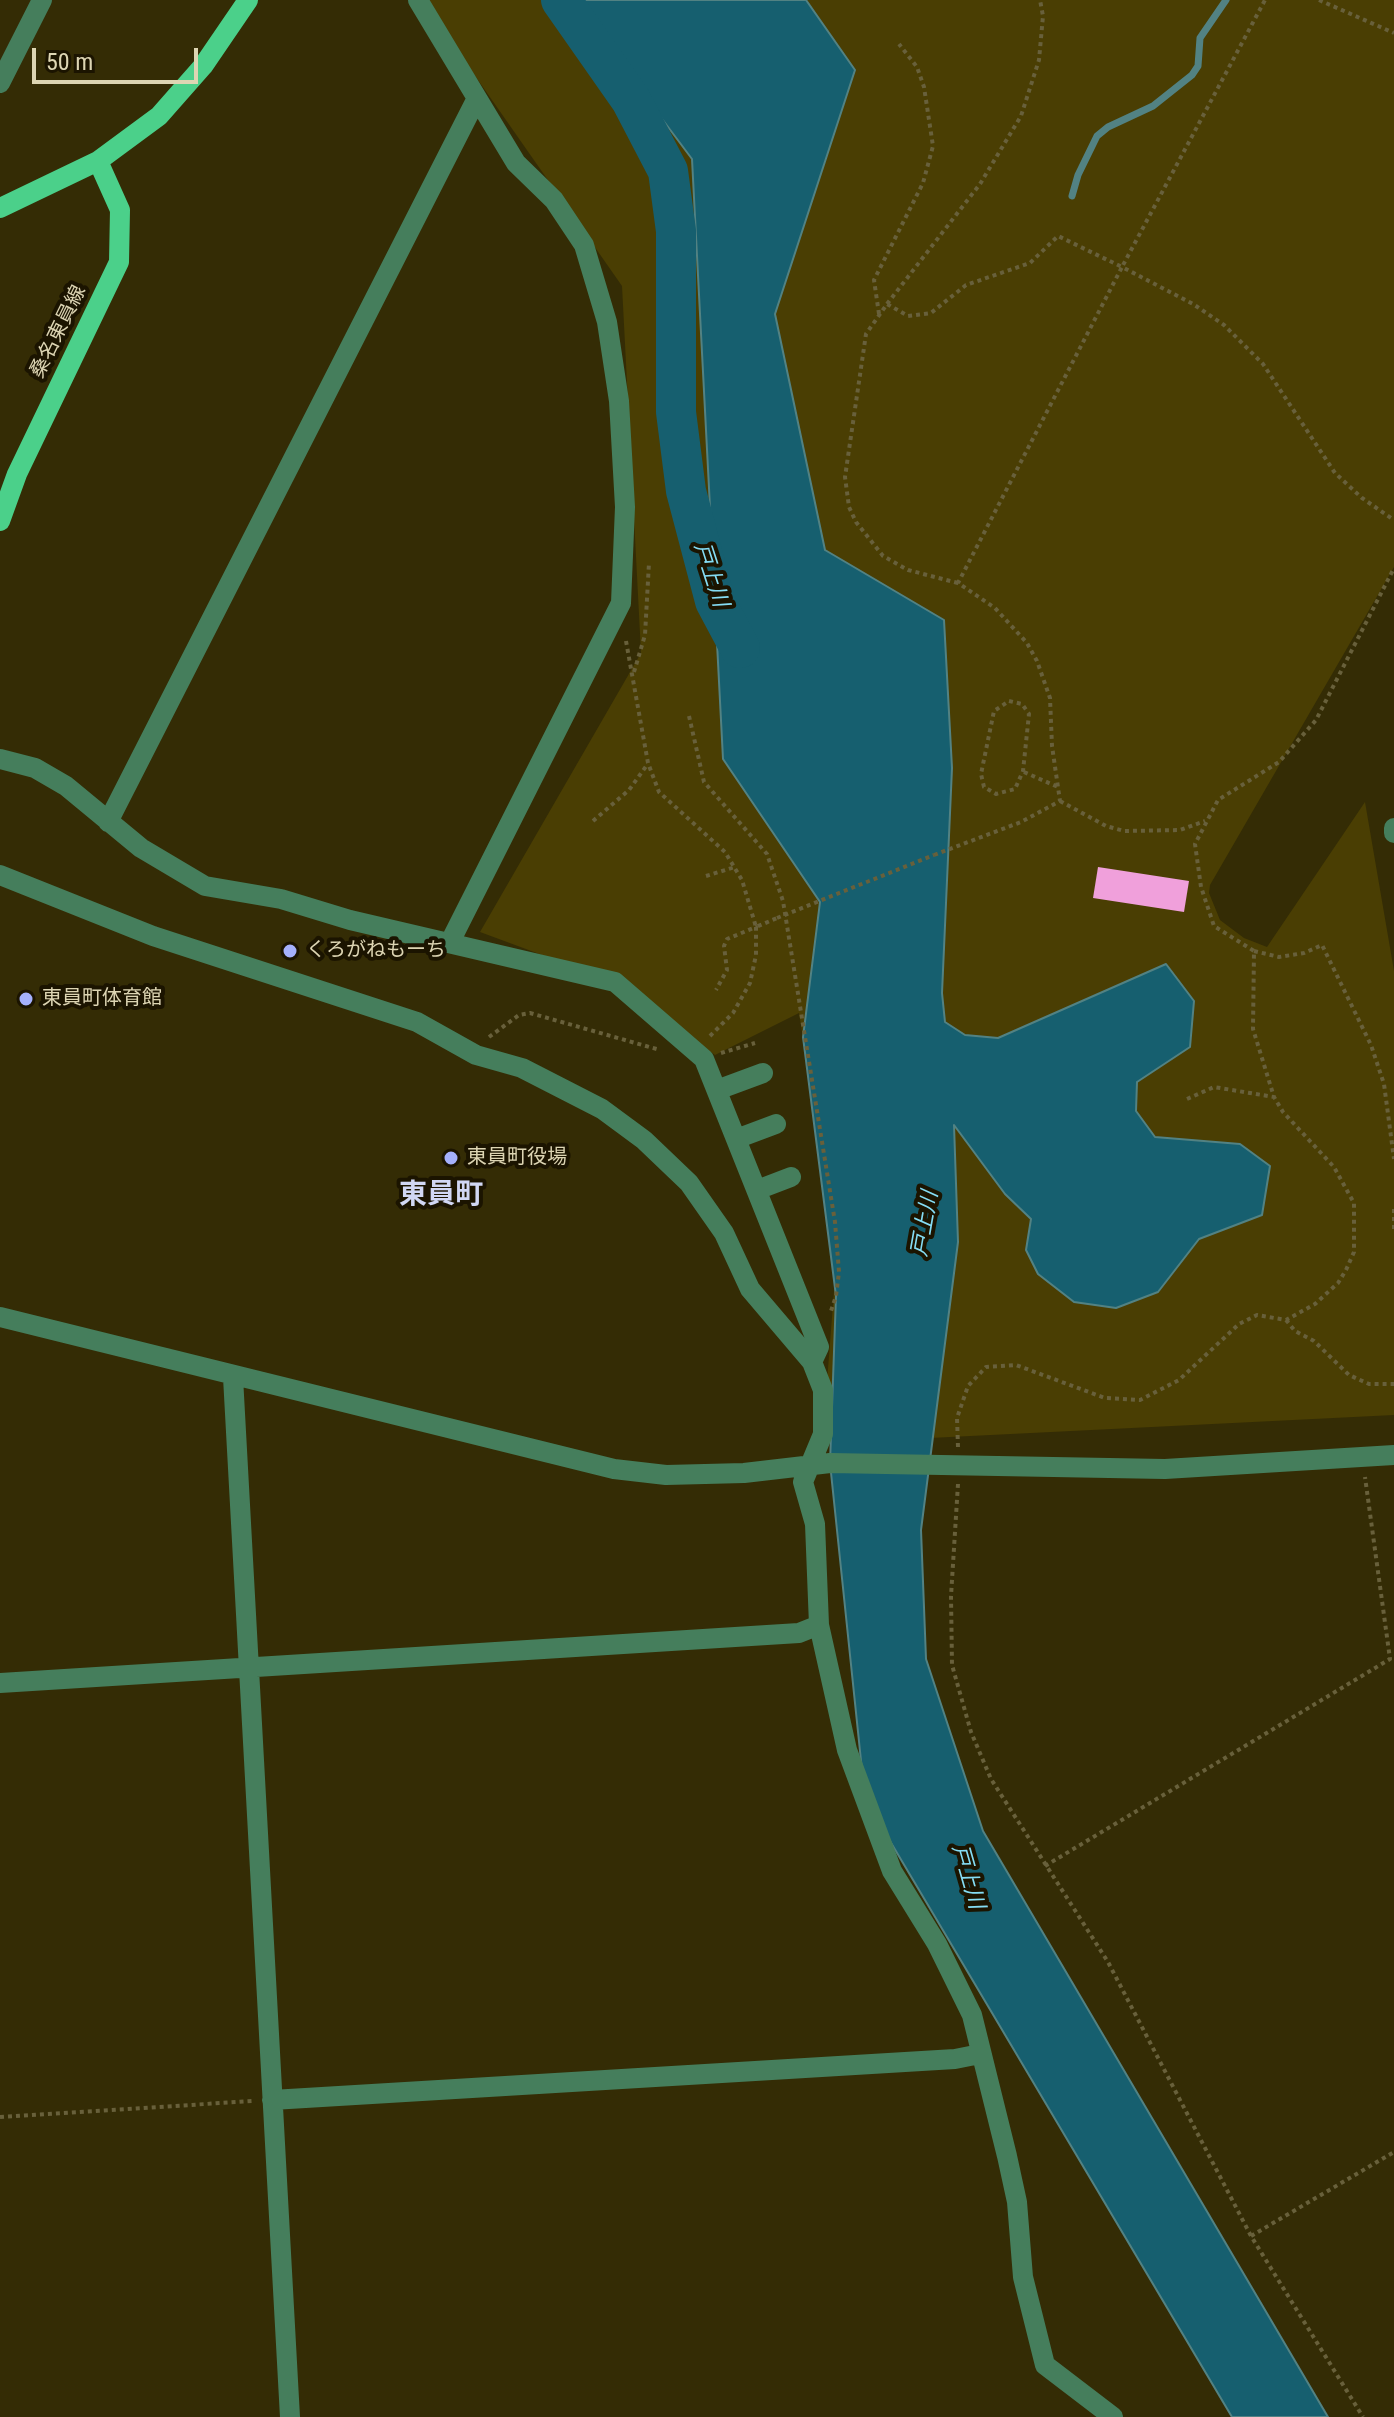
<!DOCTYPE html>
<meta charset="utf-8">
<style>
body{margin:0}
#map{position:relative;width:1394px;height:2417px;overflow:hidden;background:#342c05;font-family:"Roboto Condensed",sans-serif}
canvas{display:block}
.scale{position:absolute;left:32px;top:48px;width:166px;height:36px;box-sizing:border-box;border:4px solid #ddd5b3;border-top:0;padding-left:10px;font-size:24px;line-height:28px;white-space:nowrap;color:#ddd5b3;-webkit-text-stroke:6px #1b1400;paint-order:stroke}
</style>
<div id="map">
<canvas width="1394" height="2417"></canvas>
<div class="scale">50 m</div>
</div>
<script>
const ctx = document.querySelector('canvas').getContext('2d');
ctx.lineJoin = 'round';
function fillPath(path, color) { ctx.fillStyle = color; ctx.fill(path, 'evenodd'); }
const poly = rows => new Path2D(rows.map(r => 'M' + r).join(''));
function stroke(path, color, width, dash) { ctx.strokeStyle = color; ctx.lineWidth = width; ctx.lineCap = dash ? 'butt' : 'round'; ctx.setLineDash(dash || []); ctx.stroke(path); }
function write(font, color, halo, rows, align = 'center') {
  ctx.font = font + ' "Roboto Condensed","Noto Sans JP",sans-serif'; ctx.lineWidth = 8; ctx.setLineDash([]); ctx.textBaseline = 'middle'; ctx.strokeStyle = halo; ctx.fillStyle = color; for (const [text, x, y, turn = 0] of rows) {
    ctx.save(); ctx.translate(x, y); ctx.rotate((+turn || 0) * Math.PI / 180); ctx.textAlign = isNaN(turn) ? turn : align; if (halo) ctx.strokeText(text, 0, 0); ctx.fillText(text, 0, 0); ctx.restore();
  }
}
fillPath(poly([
 [422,0,1394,0,1394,567,1210,885,1209,893,1220,920,1244,938,1267,947,1365,802,1394,971,1394,1415,910,1439,823,1434,837,1252,799,1013,715,1055,615,982,480,932,641,653,622,286]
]), '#4a3e03');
const water = poly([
 [573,0,806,0,855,70,775,314,825,550,944,620,952,768,942,993,945,1022,965,1035,998,1038,1166,964,1194,1001,1190,1047,1137,1082,1136,1111,1155,1137,1240,1144,1270,1166,1262,1215,1199,1239,1158,1292,1116,1308,1074,1302,1038,1274,1026,1250,1031,1219,1005,1194,954,1125,958,1242,921,1530,926,1659,983,1831,1328,2417,1232,2417,865,1799,830,1463,836,1296,803,1037,820,902,723,759,692,159,573,0]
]);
fillPath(water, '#165f6f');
stroke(water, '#528283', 2);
stroke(poly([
 [1072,196,1078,175,1097,136,1108,127,1153,106,1192,75,1198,66,1200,38,1226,0]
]), '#528283', 7);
stroke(poly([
 [561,0,631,100,668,171,676,231,676,412,686,491,715,601,740,648]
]), '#165f6f', 40);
fillPath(poly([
 [1098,867,1189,881,1184,912,1093,898]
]), '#f0a0db');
stroke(poly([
 [1319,0,1394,33],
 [887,304,980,184,1021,116,1039,60,1043,16,1040,0],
 [879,314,874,280,923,183,933,146,924,87,917,67,899,44],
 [958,583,908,570,883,556,856,522,849,507,845,477,866,334,887,304,908,316,931,313,966,285,1030,263,1058,236,1122,267,1265,0],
 [626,641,648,763,659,792,725,852,742,880,756,927,777,918],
 [634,672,645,635,649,563],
 [1009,701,1022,704,1029,714,1023,771,1015,789,996,794,984,787,981,774,994,711,1009,701],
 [689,716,704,782,767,854,783,901,835,1222,839,1272,836,1296,830,1314],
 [1024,772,1058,787],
 [1060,801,1106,826,1124,831,1180,830,1205,821],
 [593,821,629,790,647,765],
 [934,855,1021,822,1060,801,1052,746,1050,698,1037,661,1027,643,995,608,958,583,1122,267,1193,304,1224,325,1263,364,1335,473,1362,498,1394,520],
 [706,876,735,867],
 [1254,951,1279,957,1304,953,1322,945,1371,1045,1384,1084,1394,1159],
 [710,1036,733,1013,750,983,756,955,756,927,727,939,724,946,727,970,716,990],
 [489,1037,519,1015,530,1013,660,1050],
 [721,1053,755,1043],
 [1187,1099,1214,1087,1274,1097],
 [1394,1209,1394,1231],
 [1286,1320,1295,1331,1314,1341,1349,1375,1369,1384,1394,1384],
 [958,1447,957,1418,968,1386,986,1367,1016,1365,1105,1398,1140,1400,1179,1380,1239,1324,1257,1315,1286,1320,1315,1304,1338,1283,1346,1270,1354,1252,1354,1203,1334,1167,1283,1112,1274,1097,1253,1029,1254,951,1214,926,1201,887,1195,844,1218,800,1279,762,1316,720,1394,568],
 [958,1484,951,1596,952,1665,971,1732,991,1779,1108,1962,1251,2236,1363,2417],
 [1045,1866,1390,1659,1365,1477],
 [0,2117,253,2101],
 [1251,2236,1394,2152]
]), '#68603b', 4, [4, 4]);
stroke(poly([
 [418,0,516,163,554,200,584,245,607,322,619,401,625,507,621,603,450,942],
 [0,83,42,0],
 [0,759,35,768,66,786,141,848,205,886,281,899,350,920,615,982,704,1059,819,1347,812,1362],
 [108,822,476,100],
 [1394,828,1394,833],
 [0,875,153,936,417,1022,476,1055,522,1068,602,1109,644,1140,689,1183,724,1233,750,1289,812,1362,823,1390,823,1434,803,1482,815,1524,819,1625,847,1750,892,1871,937,1944,972,2015,1007,2156,1017,2202,1023,2277,1045,2365,1113,2417],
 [717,1090,763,1073],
 [736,1139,776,1124],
 [757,1190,791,1177],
 [0,1317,614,1469,666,1475,744,1473,830,1463,1165,1469,1394,1455],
 [233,1377,290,2417],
 [0,1683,799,1633,819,1625],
 [272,2100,955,2059,980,2054]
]), '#457e5c', 20);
stroke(poly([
 [0,208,98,161,159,116,203,66,248,0],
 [0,521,17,474,119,262,120,210,98,161]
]), '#4bd08a', 20);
stroke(poly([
 [777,918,934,855]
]), '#68603b', 4, [4, 4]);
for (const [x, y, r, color] of [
 [290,951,8,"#a5b1fc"],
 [26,999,8,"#a5b1fc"],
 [451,1158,8,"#a5b1fc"]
]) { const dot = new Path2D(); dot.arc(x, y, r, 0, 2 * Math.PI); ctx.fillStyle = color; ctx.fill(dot); stroke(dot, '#1b1400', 3); }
write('20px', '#ddd5b3', '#1b1400', [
 ["桑名東員線",59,332,-64]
]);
write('20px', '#ddd5b3', '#1b1400', [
 ["くろがねもーち",306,951],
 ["東員町体育館",42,999],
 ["東員町役場",467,1158]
], 'left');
write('italic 22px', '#85ddf4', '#1b1400', [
 ["戸上川",710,575,72],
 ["戸上川",926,1224,-80],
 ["戸上川",967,1877,74]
]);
write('bold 28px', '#d1d7f4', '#1b1400', [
 ["東員町",441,1196]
]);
</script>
